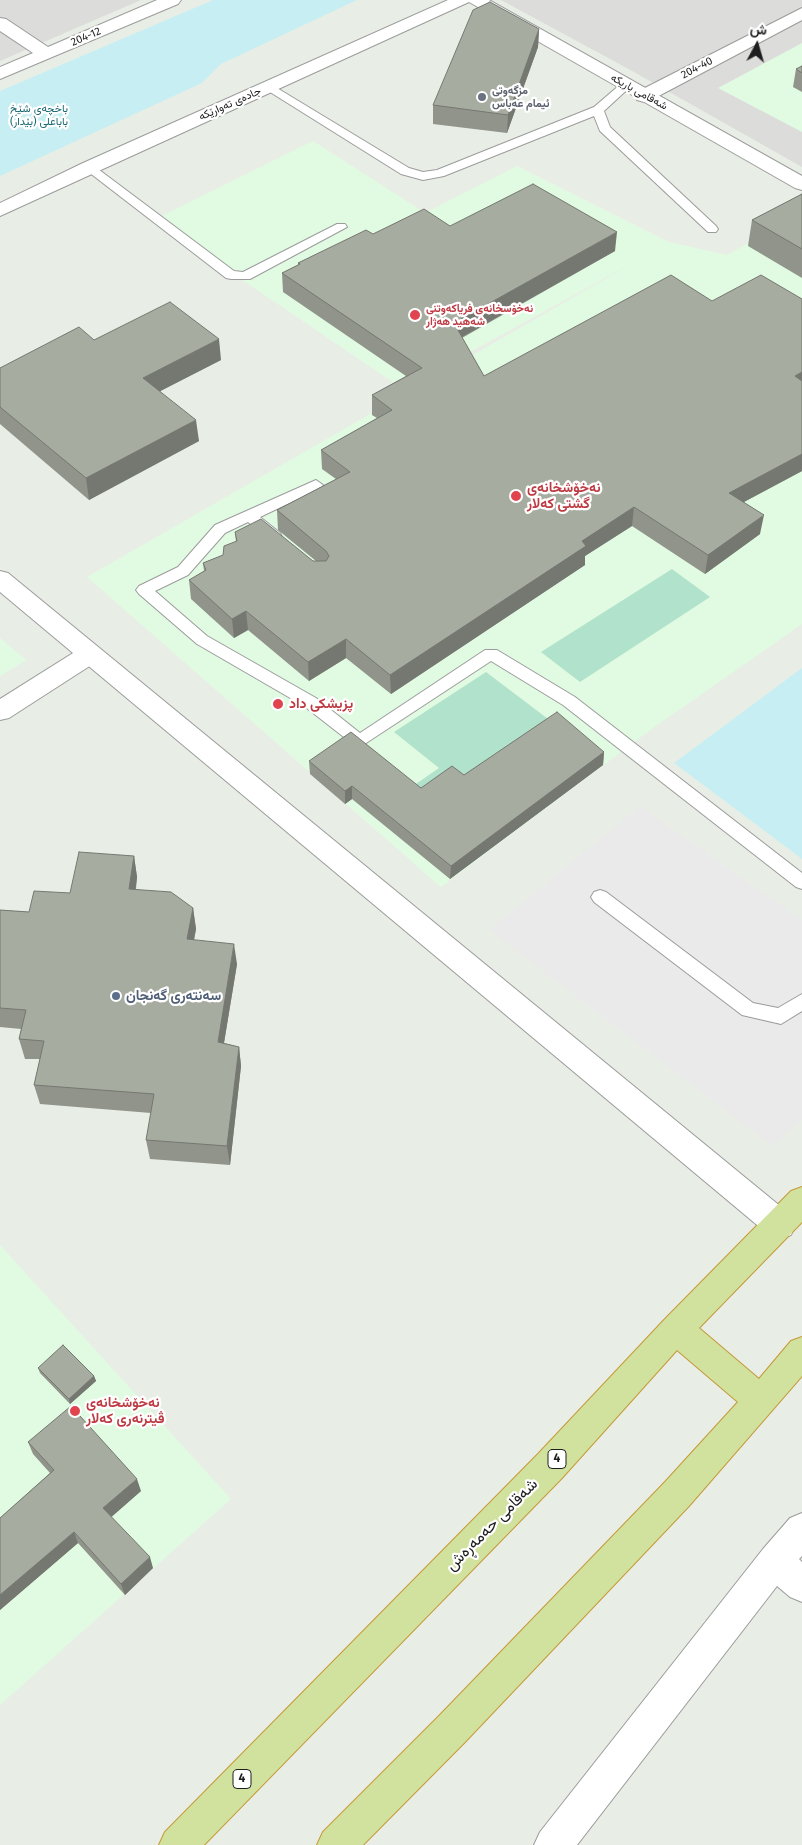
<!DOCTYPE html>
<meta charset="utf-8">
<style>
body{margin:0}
#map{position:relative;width:802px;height:1845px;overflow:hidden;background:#e8eee5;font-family:"Fira Sans",Vazirmatn,sans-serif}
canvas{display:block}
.north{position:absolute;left:732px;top:20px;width:50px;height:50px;-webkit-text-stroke:4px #fff;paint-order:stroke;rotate:6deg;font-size:14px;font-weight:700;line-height:20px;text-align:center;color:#1e1e1e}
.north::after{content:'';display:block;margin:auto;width:18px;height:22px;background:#1e1e1e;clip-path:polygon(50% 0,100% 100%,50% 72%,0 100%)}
</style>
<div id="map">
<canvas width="802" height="1845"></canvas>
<div class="north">ش</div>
</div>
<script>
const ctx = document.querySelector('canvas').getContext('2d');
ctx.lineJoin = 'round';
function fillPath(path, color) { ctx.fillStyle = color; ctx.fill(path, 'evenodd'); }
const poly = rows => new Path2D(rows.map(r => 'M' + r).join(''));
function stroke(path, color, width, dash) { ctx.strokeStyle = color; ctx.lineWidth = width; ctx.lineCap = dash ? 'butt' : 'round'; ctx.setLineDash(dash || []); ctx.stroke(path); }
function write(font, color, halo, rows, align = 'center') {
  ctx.font = font + ' "Fira Sans",Vazirmatn,sans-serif'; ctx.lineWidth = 4.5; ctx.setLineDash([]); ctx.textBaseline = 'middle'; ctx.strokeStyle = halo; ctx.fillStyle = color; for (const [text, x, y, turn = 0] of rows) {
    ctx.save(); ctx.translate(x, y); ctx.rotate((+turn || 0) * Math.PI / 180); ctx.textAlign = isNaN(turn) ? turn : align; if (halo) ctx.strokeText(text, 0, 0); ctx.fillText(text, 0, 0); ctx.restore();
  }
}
fillPath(poly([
 [0,0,141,0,0,61],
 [501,0,802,0,802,167,634,72]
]), '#dcdcdb');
fillPath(poly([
 [802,43,802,132,718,88],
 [313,141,425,213,517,166,669,242,727,255,802,214,802,624,653,728,441,887,87,577,645,256,403,389,154,220],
 [0,638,26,660,0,676],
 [0,1245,231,1499,0,1705]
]), '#e1fbe2');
fillPath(poly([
 [672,569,710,597,580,682,541,652],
 [486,672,556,725,464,788,393,800,439,768,394,732]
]), '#b1e2cb');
fillPath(poly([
 [213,0,357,0,221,64,202,83,0,176,0,91],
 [802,668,802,859,674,763]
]), '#c7eff3');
fillPath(poly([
 [640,806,802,920,802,1119,773,1147,489,930]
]), '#eaeaea');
const service = poly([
 [626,82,630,83,630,87,604,111,610,127,716,226,718,229,716,232,708,232,600,131,594,116,444,176,423,180,401,174,262,87,264,85,272,85,409,168,423,172,437,170,594,107,622,83,626,82],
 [90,163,234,271,243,272,337,224,345,224,347,227,250,279,231,279,226,278,86,170,84,167,86,164,90,163],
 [316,480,323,485,321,488,260,517,280,533,282,537,280,541,270,541,248,522,225,533,188,575,155,591,207,636,316,698,360,733,485,650,497,650,575,697,802,873,802,889,796,887,563,705,491,661,360,747,354,745,304,706,197,644,139,594,136,590,139,586,178,567,215,525,316,480],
 [600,890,606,892,753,1003,778,1008,802,994,802,1011,781,1024,742,1015,594,902,591,897,594,892,600,890]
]);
const minor = poly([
 [157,0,181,0,178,4,0,79,0,67,33,53,0,31,0,18,6,19,48,47,157,0],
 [802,8,802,20,651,100,644,102,637,100,635,96,637,92,802,8],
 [90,645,99,648,102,654,99,660,9,718,0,720,0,699,81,648,90,645],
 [802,1513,802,1556,799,1559,802,1562,802,1602,790,1597,777,1586,577,1845,534,1845,540,1832,763,1549,790,1518,802,1513]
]);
const tertiary = poly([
 [448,0,489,0,802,176,802,190,795,188,469,2,0,216,0,203,83,163,448,0],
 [0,571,8,573,791,1215,795,1225,791,1235,780,1239,769,1235,0,592,0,571]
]);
const trunk = poly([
 [802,1187,802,1222,699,1328,759,1379,791,1341,802,1337,802,1376,689,1506,465,1742,363,1845,317,1845,323,1832,439,1716,665,1482,738,1402,677,1350,562,1478,204,1845,159,1845,165,1832,538,1454,665,1319,791,1191,802,1187]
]);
stroke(service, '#9b9b9b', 2);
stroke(minor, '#9b9b9b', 2);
stroke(tertiary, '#9b9b9b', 2);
stroke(trunk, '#c69938', 2);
fillPath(service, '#fff');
fillPath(minor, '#fff');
fillPath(tertiary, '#fff');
fillPath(trunk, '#d1e19e');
fillPath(poly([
 [539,29,538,47,507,133,433,124,433,105],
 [802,66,802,92,793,87,796,69],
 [802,194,802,278,748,246,752,220],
 [450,226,615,251,462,338,484,376,712,301,802,299,802,471,744,502,760,534,705,574,632,526,585,556,585,565,391,694,346,658,309,681,248,630,234,638,191,599,189,580,204,571,203,563,223,555,236,542,235,532,313,561,316,561,278,530,277,510,336,479,322,469,321,450,377,418,372,415,372,395,406,376,283,292,282,273,298,265,298,263,373,234],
 [94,340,221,360,160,391,199,441,89,500,0,424,0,368],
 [604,752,603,765,450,879,352,799,345,804,310,774,309,761,421,788,464,775],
 [134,856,137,877,136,889,193,908,196,929,194,940,237,964,224,1043,239,1047,241,1066,230,1165,150,1159,146,1140,151,1113,40,1104,34,1085,40,1059,25,1059,19,1039,21,1029,0,1027,0,910,29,912,70,893],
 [38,1368,94,1376,96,1381,70,1404,40,1373],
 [28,1442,141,1491,111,1517,153,1568,125,1595,78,1543,0,1610,0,1518,50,1473,33,1454]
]), '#90948a');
fillPath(poly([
 [539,29,538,47,507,133,508,115],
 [617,232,615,251,453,342,454,323],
 [219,339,221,360,145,399,143,378],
 [802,372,802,389,795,376],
 [196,420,199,441,89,500,86,478],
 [802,454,802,471,725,512,729,493],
 [634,507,632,526,585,556,585,565,391,694,390,675,582,541],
 [764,515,760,534,705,574,708,555],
 [246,611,248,630,234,638,232,619],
 [346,639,346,658,309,681,308,662],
 [604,752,603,765,450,879,451,866],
 [352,786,352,799,345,804,345,791],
 [134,856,137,877,133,909,129,889],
 [193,908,196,929,190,960,187,939],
 [234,944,237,964,221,1061,218,1042],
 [239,1047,241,1066,230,1165,227,1146],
 [94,1376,96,1381,70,1404,69,1399],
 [137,1479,141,1491,108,1520,103,1508],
 [74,1532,78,1543,0,1610,0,1595],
 [150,1557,153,1568,125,1595,121,1584]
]), '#757871');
const building = poly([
 [490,2,539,29,508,115,433,105,473,10,490,2],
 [802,66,802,73,796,69,802,66],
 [533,184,617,232,454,323,484,376,671,275,712,301,761,275,802,299,802,372,795,376,802,381,802,454,729,493,764,515,708,555,634,507,582,541,586,546,390,675,346,639,308,662,246,611,232,619,189,580,206,570,203,563,223,555,224,546,237,541,235,532,261,519,313,561,326,561,329,556,326,551,277,510,350,472,321,450,392,410,372,395,422,368,282,273,300,264,298,263,366,230,373,234,424,209,450,226,533,184],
 [802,194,802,249,752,220,802,194],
 [170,302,219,339,143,378,196,420,86,478,0,407,0,368,79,327,94,340,170,302],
 [557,712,604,752,451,866,352,786,345,791,309,761,351,732,421,788,452,766,464,775,557,712],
 [79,852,134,856,129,889,171,892,193,908,187,939,234,944,218,1042,239,1047,227,1146,146,1140,154,1094,34,1085,44,1041,19,1039,26,1010,0,1008,0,910,29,912,34,891,70,893,79,852],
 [63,1345,94,1376,69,1399,38,1368,63,1345],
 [71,1406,137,1479,103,1508,150,1557,121,1584,74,1532,0,1595,0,1518,54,1470,28,1442,71,1406]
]);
fillPath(building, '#a7aca1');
stroke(building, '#757871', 1);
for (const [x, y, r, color] of [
 [482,97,5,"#6b7280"],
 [415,315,6,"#e0444e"],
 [516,496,6,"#e0444e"],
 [278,704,6,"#e0444e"],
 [116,996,5,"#5c6f8a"],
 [75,1411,6,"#e0444e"]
]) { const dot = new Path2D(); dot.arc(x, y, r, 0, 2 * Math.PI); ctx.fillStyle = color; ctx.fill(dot); stroke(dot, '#fff', 2); }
write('11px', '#1e1e1e', '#fff', [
 ["204-12",86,37,-23],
 ["204-40",697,68,-28],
 ["شەقامی باریکە",639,92,29],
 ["جادەی تەوارێکە",230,104,-24]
]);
write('bold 11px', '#5b616d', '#fff', [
 ["مزگەوتی",492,91],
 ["ئیمام عەباس",492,104]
], 'left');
write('11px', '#186770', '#fff', [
 ["باخچەی شێخ",39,109],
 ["باباعلی (بێدار)",39,122]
]);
write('bold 11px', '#be3a42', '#fff', [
 ["نەخۆسخانەی فریاکەوتنی",426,309],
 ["شەهید هەژار",426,322]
], 'left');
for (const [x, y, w] of [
 [557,1459,18],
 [242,1779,18]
]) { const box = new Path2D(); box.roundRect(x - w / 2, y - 9.5, w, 19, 4); ctx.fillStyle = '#fff'; ctx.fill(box); stroke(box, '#1e1e1e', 1); }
write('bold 12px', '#1e1e1e', null, [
 ["4",557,1459],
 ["4",242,1779]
]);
write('bold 14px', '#be3a42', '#fff', [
 ["نەخۆشخانەی",527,488],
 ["گشتی کەلار",527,504],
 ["پزیشکی داد",289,704],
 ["نەخۆشخانەی",86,1403],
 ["ڤیترنەری کەلار",86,1419]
], 'left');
write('bold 14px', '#4e5e75', '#fff', [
 ["سەنتەری گەنجان",126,996]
], 'left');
write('16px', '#1e1e1e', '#fff', [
 ["شەقامی حەمەڕەش",492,1525,-45]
]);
</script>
